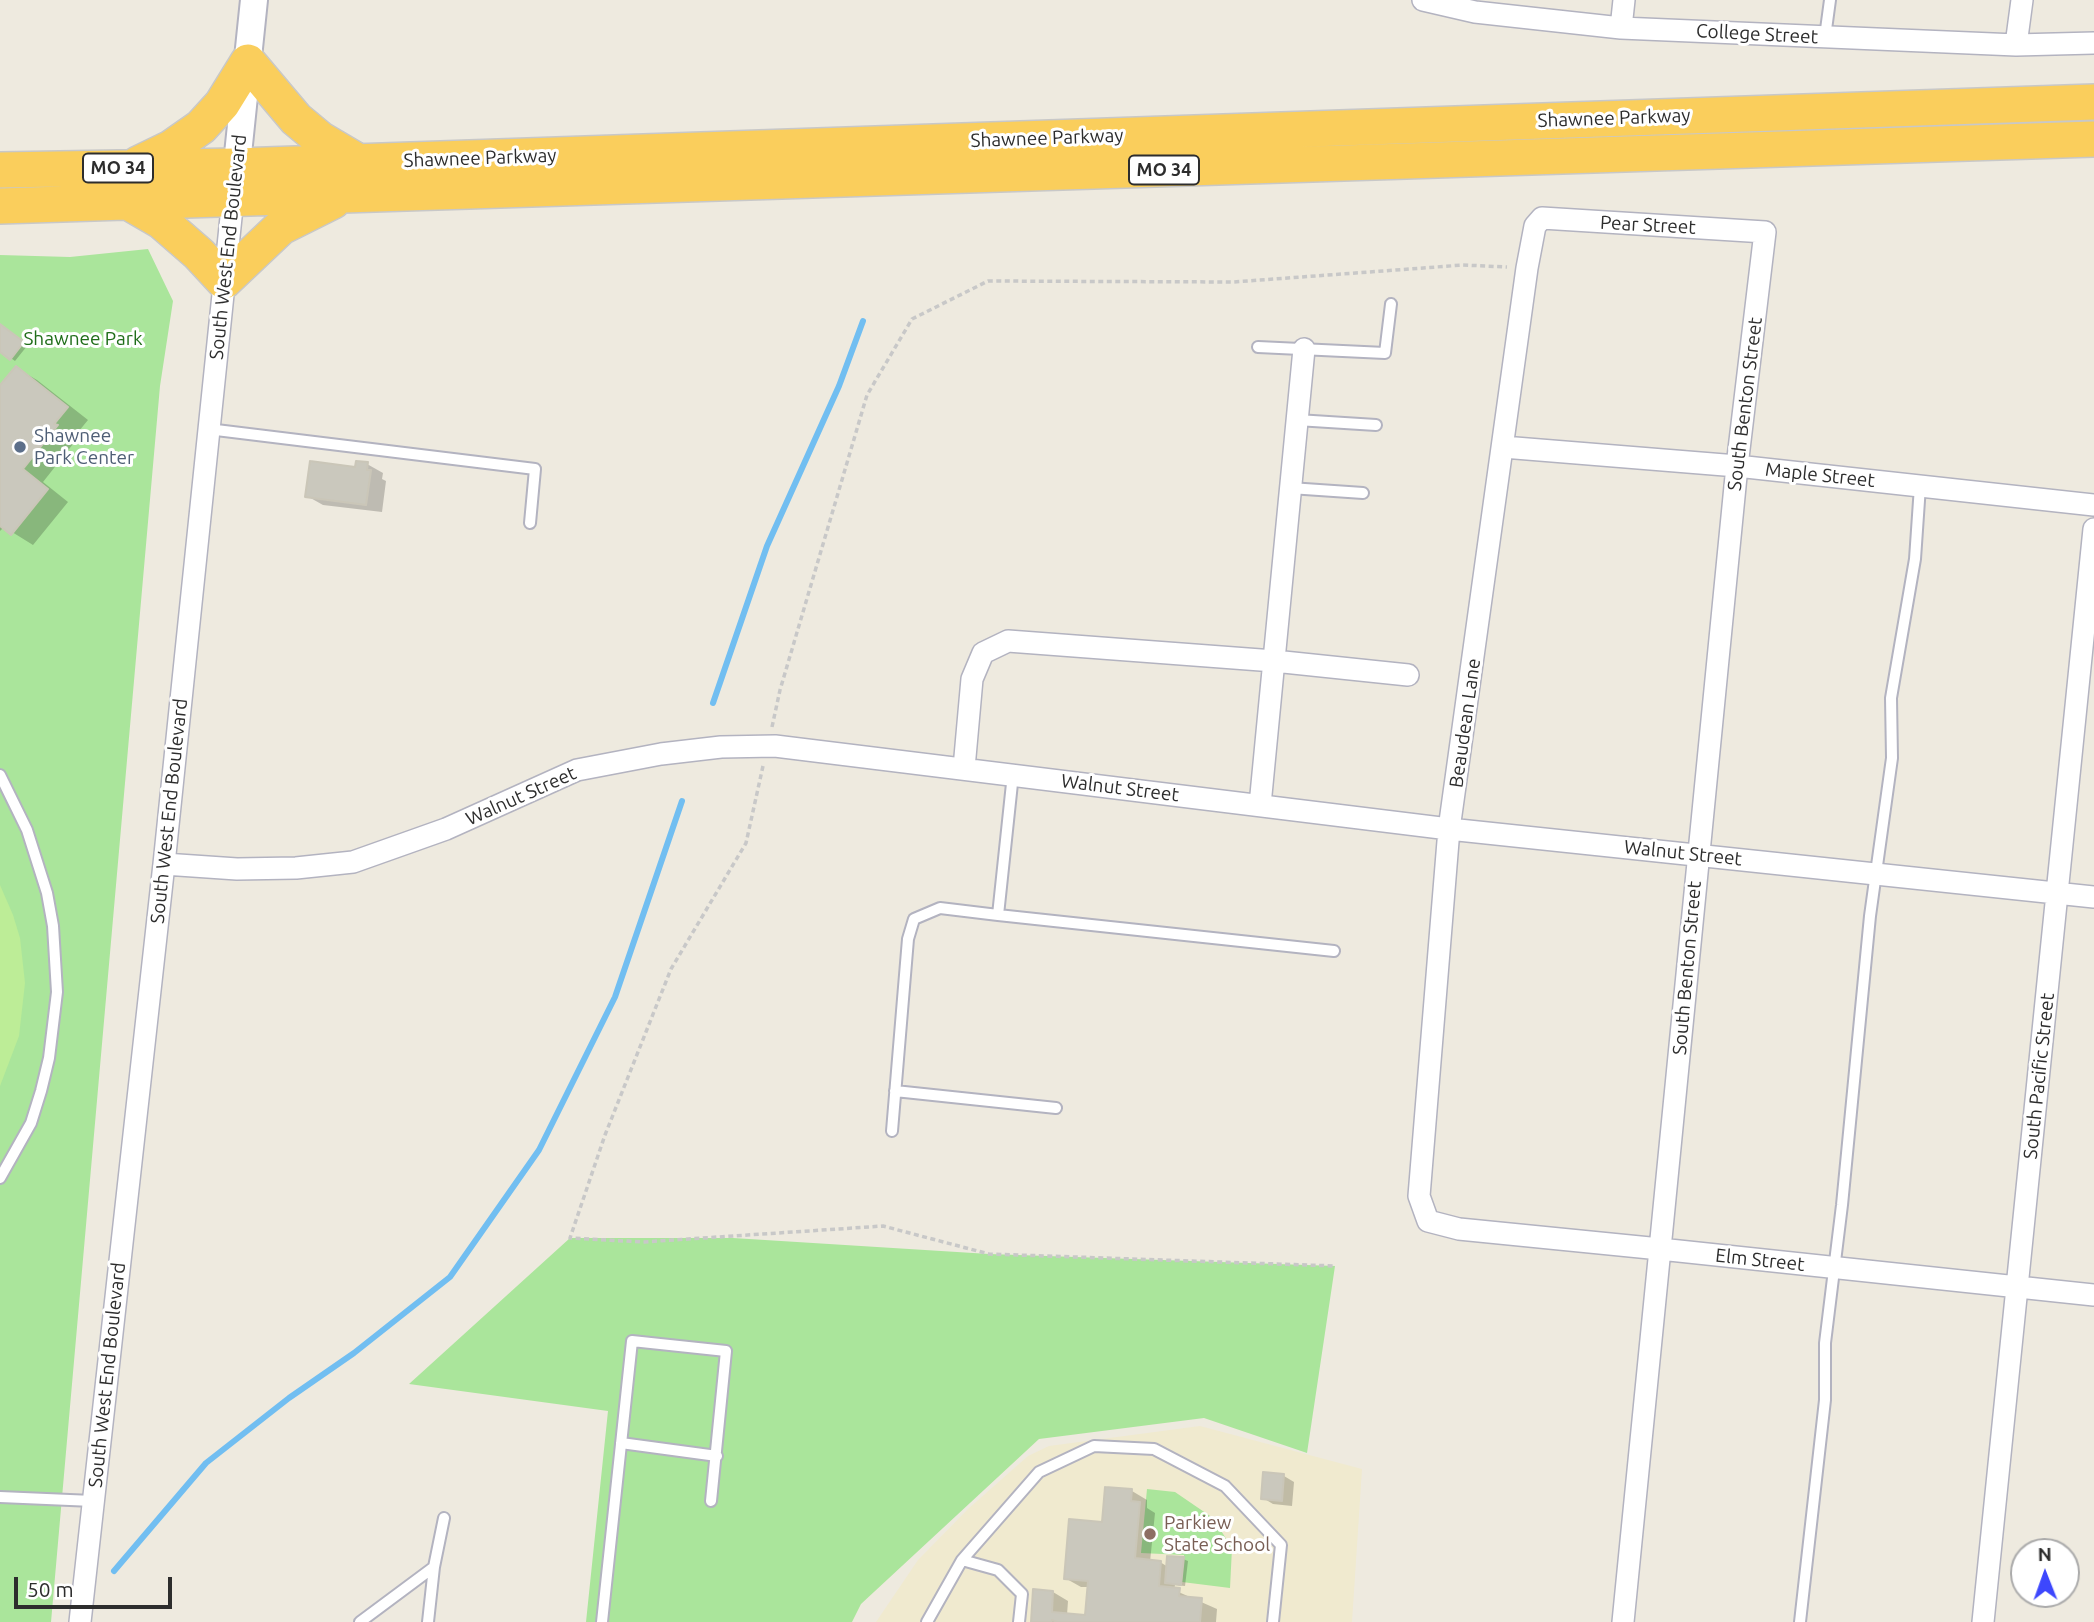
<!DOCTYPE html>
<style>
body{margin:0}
#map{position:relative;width:2094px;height:1622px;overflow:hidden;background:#eeeadf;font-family:Ubuntu,sans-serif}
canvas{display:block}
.north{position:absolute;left:2010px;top:1538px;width:70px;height:70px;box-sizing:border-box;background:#fff;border:2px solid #ababab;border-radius:50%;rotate:359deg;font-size:19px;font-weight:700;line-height:28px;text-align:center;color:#2d2d2d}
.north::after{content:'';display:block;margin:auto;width:24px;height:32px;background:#3d47fd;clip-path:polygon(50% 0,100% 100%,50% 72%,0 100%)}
.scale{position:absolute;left:14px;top:1577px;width:158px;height:32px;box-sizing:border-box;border:4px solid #2d2d2d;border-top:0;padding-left:9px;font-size:21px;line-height:24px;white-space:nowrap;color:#2d2d2d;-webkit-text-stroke:5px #fff;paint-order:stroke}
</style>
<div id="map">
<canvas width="2094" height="1622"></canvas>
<div class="north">N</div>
<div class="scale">50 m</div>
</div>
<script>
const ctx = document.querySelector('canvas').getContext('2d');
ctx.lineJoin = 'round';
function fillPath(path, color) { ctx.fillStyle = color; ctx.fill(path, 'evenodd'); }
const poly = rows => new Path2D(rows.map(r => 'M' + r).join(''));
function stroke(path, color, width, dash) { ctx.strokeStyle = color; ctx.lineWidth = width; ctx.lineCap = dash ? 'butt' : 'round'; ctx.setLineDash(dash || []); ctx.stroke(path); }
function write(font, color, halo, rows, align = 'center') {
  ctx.font = font + ' Ubuntu,sans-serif'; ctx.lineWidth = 6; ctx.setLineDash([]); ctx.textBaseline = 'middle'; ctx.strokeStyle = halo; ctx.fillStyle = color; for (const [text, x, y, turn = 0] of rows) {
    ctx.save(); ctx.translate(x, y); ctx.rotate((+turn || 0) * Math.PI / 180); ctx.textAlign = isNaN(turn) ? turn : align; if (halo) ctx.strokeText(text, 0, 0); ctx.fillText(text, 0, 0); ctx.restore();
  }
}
fillPath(poly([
 [1200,1426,1362,1469,1352,1622,876,1622,918,1560,968,1509,1028,1456,1049,1446]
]), '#f0eacf');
fillPath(poly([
 [148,249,173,301,160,386,51,1622,0,1622,0,255,70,257],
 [570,1238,733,1238,989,1254,1335,1266,1307,1453,1204,1418,1039,1439,861,1604,852,1622,586,1622,608,1411,409,1384],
 [1147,1489,1175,1492,1213,1518,1232,1548,1230,1588,1182,1582,1184,1555,1141,1553]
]), '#aae59b');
fillPath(poly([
 [0,885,13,915,20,938,25,983,19,1036,0,1086]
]), '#bded97');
fillPath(poly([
 [0,327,27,346,15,361,0,350],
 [16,368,37,380,88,420,74,437,77,439,43,482,68,502,33,545,4,527,0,531,0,386],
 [367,464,383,473,382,479,386,481,382,512,323,505,307,496],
 [1284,1476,1294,1482,1292,1506,1273,1504,1263,1498],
 [1132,1491,1147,1500,1147,1508,1155,1513,1150,1562,1160,1562,1168,1567,1183,1559,1188,1561,1185,1586,1175,1585,1174,1590,1217,1609,1216,1622,1032,1622,1053,1592,1068,1601,1067,1615,1086,1617,1089,1587,1081,1587,1065,1578,1104,1524]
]), '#0003');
stroke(poly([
 [713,703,767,546,839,386,863,321],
 [114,1571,206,1463,289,1398,354,1353,450,1277,539,1150,615,997,682,801]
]), '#71bef1', 6);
const building = poly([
 [0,324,24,342,10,360,0,352,0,324],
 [16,366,68,407,54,424,58,425,23,469,48,489,11,535,0,526,0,385,16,366],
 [310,461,355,467,356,461,368,462,367,470,371,470,366,505,305,497,310,461],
 [1263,1472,1284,1474,1282,1501,1261,1499,1263,1472],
 [1105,1487,1132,1489,1131,1501,1140,1502,1135,1558,1161,1561,1159,1586,1180,1588,1179,1596,1202,1598,1200,1622,1057,1622,1052,1620,1051,1622,1031,1622,1033,1589,1053,1591,1052,1612,1085,1615,1088,1581,1064,1579,1069,1519,1102,1522,1105,1487],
 [1167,1556,1184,1557,1181,1585,1165,1583,1167,1556]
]);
fillPath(building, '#cac8bd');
stroke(building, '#cac6b8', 2);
const service = poly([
 [1825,37,1830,0],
 [1258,347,1385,353,1391,304],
 [1297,420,1376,425],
 [208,429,535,469,530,523],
 [1290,488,1363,493],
 [1013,774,998,915,1334,951],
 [0,775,27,830,47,893,53,926,57,992,49,1058,41,1091,31,1123,0,1178],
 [895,1091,1056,1108],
 [892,1131,908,939,914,919,940,908,998,915],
 [621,1443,717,1456],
 [0,1497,93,1501],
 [962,1560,998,1570,1022,1594,1019,1622],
 [360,1622,434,1567],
 [428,1622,434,1567,444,1518],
 [602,1622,632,1341,726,1351,711,1501],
 [927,1622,962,1560,1039,1472,1094,1446,1154,1449,1225,1486,1281,1545,1273,1622],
 [1800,1622,1825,1400,1825,1343,1842,1205,1870,916,1892,758,1891,698,1915,559,1920,486]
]);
const minor = poly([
 [1423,0,1475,12,1621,28,2016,45,2094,43],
 [1621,28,1624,0],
 [2016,45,2022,0],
 [1503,447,1737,466,2094,505],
 [964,768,972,679,983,653,1008,641,1274,661,1408,675],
 [1260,805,1304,349],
 [164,864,237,869,296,868,353,862,446,829,577,770,661,754,721,747,775,746,1449,829,2094,897],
 [80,1622,164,864,233,198],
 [1623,1622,1660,1249,1737,466,1765,232,1542,218,1535,226,1527,268,1449,829,1419,1196,1428,1221,1459,1229,1660,1249,2094,1295],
 [1983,1622,2094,529]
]);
const tertiary = poly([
 [235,183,254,0]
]);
const trunk = poly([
 [138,164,171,148,201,127,222,104,248,62,296,119,320,139,359,162],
 [0,170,237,166,2094,102],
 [130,203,161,221,199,254,224,281,281,227,333,201],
 [0,206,2094,139]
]);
stroke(service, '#b3b3c0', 14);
stroke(minor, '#b3b3c0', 24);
stroke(tertiary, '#b3b3c0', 30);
stroke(trunk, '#c8c8c8', 38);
stroke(poly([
 [772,727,780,690,867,395,912,319,988,281,1234,282,1463,265,1507,267],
 [763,766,746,843,671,969,605,1135,570,1238,643,1242,883,1226,989,1254,1335,1266]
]), '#c8c8c8', 3.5, [5, 3.5]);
stroke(service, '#fff', 10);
stroke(minor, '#fff', 21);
stroke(tertiary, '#fff', 26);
stroke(trunk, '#face5c', 35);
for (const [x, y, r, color] of [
 [20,447,7,"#5c6f8a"],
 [1150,1534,7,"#8d6e63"]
]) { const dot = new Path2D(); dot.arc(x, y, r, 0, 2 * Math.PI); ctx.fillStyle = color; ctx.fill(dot); stroke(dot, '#fff', 2.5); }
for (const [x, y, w] of [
 [118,168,70],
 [1164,170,70]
]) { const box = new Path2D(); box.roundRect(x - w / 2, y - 14.5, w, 29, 5); ctx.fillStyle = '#fff'; ctx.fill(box); stroke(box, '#2d2d2d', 2); }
write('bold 18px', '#2d2d2d', null, [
 ["MO 34",118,168],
 ["MO 34",1164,170]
]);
write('19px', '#2d2d2d', '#fff', [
 ["College Street",1757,34,3],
 ["Shawnee Parkway",1614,118,-2],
 ["Shawnee Parkway",1047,138,-2],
 ["Shawnee Parkway",480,158,-2],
 ["Pear Street",1648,225,3],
 ["South West End Boulevard",228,247,-84],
 ["South Benton Street",1745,404,-83],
 ["Maple Street",1820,475,6],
 ["Beaudean Lane",1465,723,-82],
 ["Walnut Street",1120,788,7],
 ["Walnut Street",521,796,-24],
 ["South West End Boulevard",169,811,-84],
 ["Walnut Street",1683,853,6],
 ["South Benton Street",1687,968,-85],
 ["South Pacific Street",2039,1076,-84],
 ["Elm Street",1760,1260,6],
 ["South West End Boulevard",107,1375,-84]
]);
write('19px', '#1f6d19', '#fff', [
 ["Shawnee Park",83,339]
]);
write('19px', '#4e5e75', '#fff', [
 ["Shawnee",34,436],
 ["Park Center",34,458]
], 'left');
write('19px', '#785e54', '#fff', [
 ["Parkiew",1164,1523],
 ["State School",1164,1545]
], 'left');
</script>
